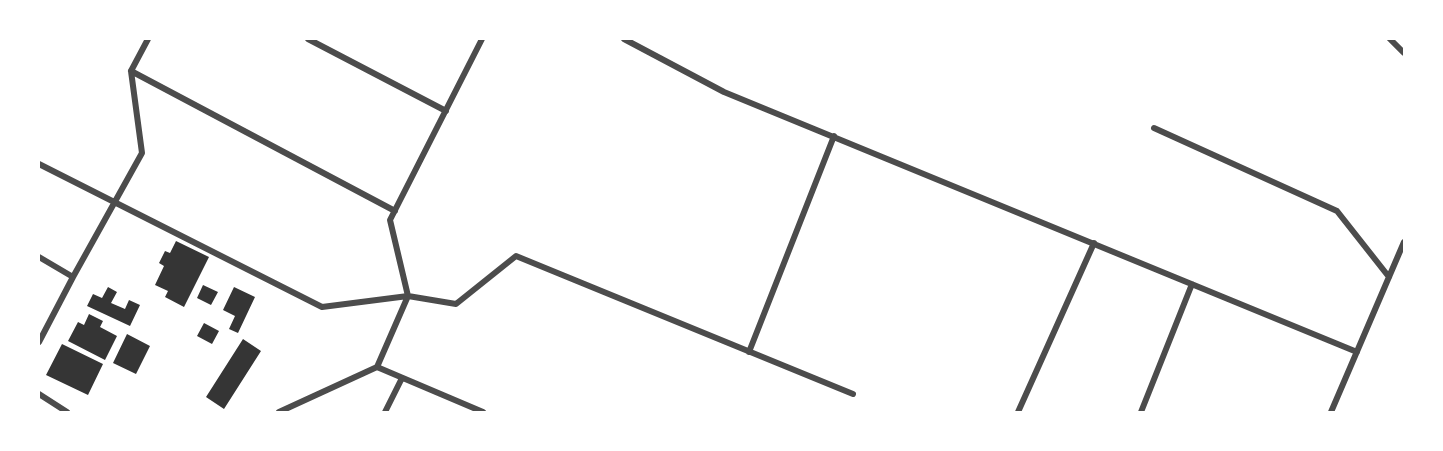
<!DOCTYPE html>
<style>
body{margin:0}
#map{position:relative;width:1443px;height:451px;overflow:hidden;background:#fff;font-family:"Work Sans",sans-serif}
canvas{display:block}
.frame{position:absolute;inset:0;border:40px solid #fff;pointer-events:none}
</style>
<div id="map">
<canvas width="1443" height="451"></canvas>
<div class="frame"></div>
</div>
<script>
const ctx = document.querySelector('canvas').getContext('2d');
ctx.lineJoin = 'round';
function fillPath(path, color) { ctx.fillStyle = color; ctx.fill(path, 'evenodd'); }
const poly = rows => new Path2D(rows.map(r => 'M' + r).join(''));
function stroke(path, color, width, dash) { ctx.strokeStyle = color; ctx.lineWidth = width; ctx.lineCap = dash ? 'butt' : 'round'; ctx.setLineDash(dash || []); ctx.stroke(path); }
fillPath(poly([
 [176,241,209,257,184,307,165,297,168,291,155,285,164,266,159,263,165,251,170,253],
 [203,285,218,292,211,305,197,298],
 [108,287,117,292,111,303,125,309,129,300,140,305,130,326,87,306,93,294,102,298],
 [234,287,255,297,238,333,229,329,235,316,223,310],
 [89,314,103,321,100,327,117,336,105,360,68,341,78,322,84,325],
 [204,323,219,331,212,344,197,336],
 [127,334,150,346,136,374,113,363],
 [243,339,261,351,224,409,206,397],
 [62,344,103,364,88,395,46,375]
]), '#353535');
stroke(poly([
 [148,39,131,71,395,211],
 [308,39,446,111],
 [624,39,724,92,1357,352],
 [1390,39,1404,53],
 [1154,128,1337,211,1389,277],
 [39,164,322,307,408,296,456,304,516,256,853,394],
 [39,257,73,277,39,342],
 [73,277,142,153,131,71],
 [749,352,834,136],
 [377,367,483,412],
 [39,394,67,412],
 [279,412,377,367,408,296,390,220,482,39],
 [385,412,402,378],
 [1018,412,1094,243],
 [1141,412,1192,284],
 [1331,412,1404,242]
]), '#4c4c4c', 6);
</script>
